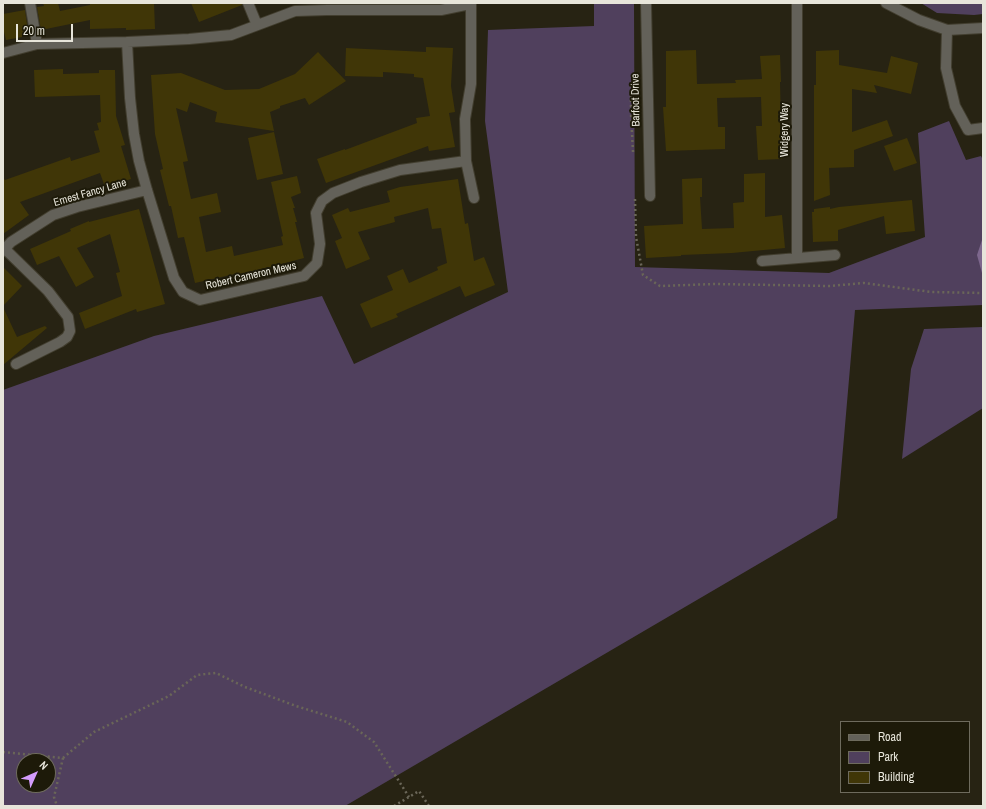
<!DOCTYPE html>
<style>
body{margin:0}
#map{position:relative;width:986px;height:809px;overflow:hidden;background:#272313;font-family:"Archivo Narrow",sans-serif}
canvas{display:block}
.frame{position:absolute;inset:0;border:4px solid #e7e5da;pointer-events:none}
.legend{position:absolute;left:840px;top:721px;width:130px;height:72px;box-sizing:border-box;background:#1d1a09;border:1px solid #6e6b5d;margin:0;padding:5px 7px;list-style:none;font-size:12px;color:#e7e5da}
.legend li{display:flex;align-items:center;gap:8px;height:20px}
.legend b{width:20px;border:1px solid #6e6b5d}
.north{position:absolute;left:16px;top:753px;width:40px;height:40px;box-sizing:border-box;background:#1d1a09;border:1px solid #6e6b5d;border-radius:50%;rotate:45deg;font-size:11px;font-weight:700;line-height:16px;text-align:center;color:#e7e5da}
.north::after{content:'';display:block;margin:auto;width:14px;height:18px;background:#d49cfc;clip-path:polygon(50% 0,100% 100%,50% 72%,0 100%)}
.scale{position:absolute;left:16px;top:24px;width:57px;height:18px;box-sizing:border-box;border:2px solid #e7e5da;border-top:0;padding-left:5px;font-size:12px;line-height:14px;white-space:nowrap;color:#e7e5da;-webkit-text-stroke:3px #1d1a09;paint-order:stroke}
</style>
<div id="map">
<canvas width="986" height="809"></canvas>
<div class="frame"></div>
<ul class="legend">
<li><b style="height:5px;background:#636159"></b>Road</li>
<li><b style="height:11px;background:#50405d"></b>Park</li>
<li><b style="height:11px;background:#403607"></b>Building</li>
</ul>
<div class="north">N</div>
<div class="scale">20 m</div>
</div>
<script>
const ctx = document.querySelector('canvas').getContext('2d');
ctx.lineJoin = 'round';
function fillPath(path, color) { ctx.fillStyle = color; ctx.fill(path, 'evenodd'); }
const poly = rows => new Path2D(rows.map(r => 'M' + r).join(''));
function stroke(path, color, width, dash) { ctx.strokeStyle = color; ctx.lineWidth = width; ctx.lineCap = dash ? 'butt' : 'round'; ctx.setLineDash(dash || []); ctx.stroke(path); }
function write(font, color, halo, rows, align = 'center') {
  ctx.font = font + ' "Archivo Narrow",sans-serif'; ctx.lineWidth = 4; ctx.setLineDash([]); ctx.textBaseline = 'middle'; ctx.strokeStyle = halo; ctx.fillStyle = color; for (const [text, x, y, turn = 0] of rows) {
    ctx.save(); ctx.translate(x, y); ctx.rotate((+turn || 0) * Math.PI / 180); ctx.textAlign = isNaN(turn) ? turn : align; if (halo) ctx.strokeText(text, 0, 0); ctx.fillText(text, 0, 0); ctx.restore();
  }
}
fillPath(poly([
 [594,3,634,3,635,267,829,273,925,237,918,133,949,121,966,160,981,156,983,160,983,305,855,310,837,518,345,806,3,806,3,390,154,336,322,296,354,364,508,292,485,121,488,30,594,26],
 [24,761,48,761,48,785,24,785],
 [921,3,983,3,983,14,974,15,937,13],
 [983,327,983,408,902,459,911,369,924,329]
]), '#50405d');
fillPath(poly([
 [983,237,983,274,982,273,977,255]
]), '#7d678d');
fillPath(poly([
 [43,3,58,3,60,11,90,5,90,3,154,3,155,29,126,30,126,28,90,29,90,20,41,30,37,7,44,6],
 [191,3,242,3,242,5,199,22],
 [25,10,28,32,22,33,22,37,6,40,3,28,3,14],
 [426,47,453,48,451,86,455,112,449,113,455,147,429,151,428,146,326,183,317,159,345,149,345,150,417,123,416,118,430,116,423,78,414,77,414,74,383,72,383,77,345,76,346,48,426,52],
 [696,50,697,84,736,83,735,80,762,79,760,56,780,55,781,82,780,82,781,125,780,125,782,159,758,160,756,126,762,126,761,97,717,98,718,127,725,127,725,149,666,151,663,107,666,107,666,51],
 [839,50,839,65,887,73,891,56,918,63,911,94,874,85,877,93,852,89,852,132,887,120,893,136,854,150,854,167,829,168,830,195,814,201,814,85,816,85,816,51],
 [318,52,346,81,309,105,305,98,280,106,280,108,270,112,274,131,215,122,217,112,190,102,187,112,176,108,188,161,183,162,191,199,217,193,221,212,199,217,206,252,232,246,234,256,283,245,281,237,283,236,271,182,297,176,301,193,291,197,295,208,293,208,297,222,295,222,304,258,266,268,267,273,240,279,239,273,195,283,184,237,178,238,171,206,169,206,160,170,163,169,155,134,151,75,181,73,225,90,259,89,295,74],
 [63,69,63,74,99,73,99,70,115,70,116,116,125,145,121,146,131,179,105,187,100,173,20,202,29,215,3,234,3,178,5,180,70,157,71,161,100,152,94,131,99,130,97,123,101,122,100,95,35,97,34,70],
 [274,132,283,174,257,180,248,138],
 [907,138,917,163,894,171,884,146],
 [765,173,765,217,782,215,785,248,732,253,681,255,681,256,646,258,644,226,683,224,682,179,702,178,702,197,700,197,702,229,734,228,733,203,744,202,744,174],
 [458,179,465,224,468,223,474,261,484,257,495,285,465,297,460,286,396,314,398,317,371,328,360,304,393,290,387,276,403,269,409,283,438,270,437,267,447,263,441,228,432,229,428,208,394,217,395,222,358,232,370,259,346,269,335,241,342,238,332,215,348,208,350,212,390,202,387,191,400,187],
 [912,200,915,231,886,234,884,216,838,230,838,241,813,242,812,212,814,212,814,209,830,207,830,209,839,207],
 [139,209,165,304,137,312,136,309,85,329,79,313,122,296,116,273,120,272,110,234,77,248,94,277,76,287,59,256,37,265,30,249,71,231,70,229,89,221,89,222],
 [3,267,22,286,3,306],
 [3,307,17,337,45,326,47,328,3,365]
]), '#403607');
const minor = poly([
 [30,3,37,44],
 [248,3,257,25],
 [471,3,471,84,465,119,466,161,474,198],
 [646,3,650,196],
 [886,3,919,20,947,30,983,28],
 [947,30,946,68,955,106,968,130,983,128],
 [127,42,130,98,134,134,139,161,147,190,174,278,183,292,200,300,304,276,317,263,320,244,316,213,322,201,333,193,361,182,400,170,466,161],
 [3,53,37,44,127,42,189,39,231,35,295,11,327,10,441,10,470,4],
 [5,249,48,291,68,317,70,331,67,337,60,342,16,364],
 [3,251,11,242,53,215,77,207,147,190],
 [797,257,797,3],
 [762,261,835,255]
]);
stroke(minor, '#423e2f', 12);
stroke(poly([
 [631,85,631,114,633,152],
 [635,199,636,237,643,275,660,286,715,284,773,285,830,286,864,283,931,292,983,293],
 [3,752,63,758,54,797,57,806],
 [63,758,94,732,169,696,197,675,216,673,245,687,296,706,347,722,374,742,409,797],
 [394,806,419,791,429,806]
]), '#6a6658', 2.5, [2, 3]);
stroke(minor, '#636159', 10);
write('11px', '#e7e5da', '#1d1a09', [
 ["Barfoot Drive",636,100,-91],
 ["Widgery Way",785,130,-90],
 ["Ernest Fancy Lane",90,193,-16],
 ["Robert Cameron Mews",251,276,-13]
]);
</script>
